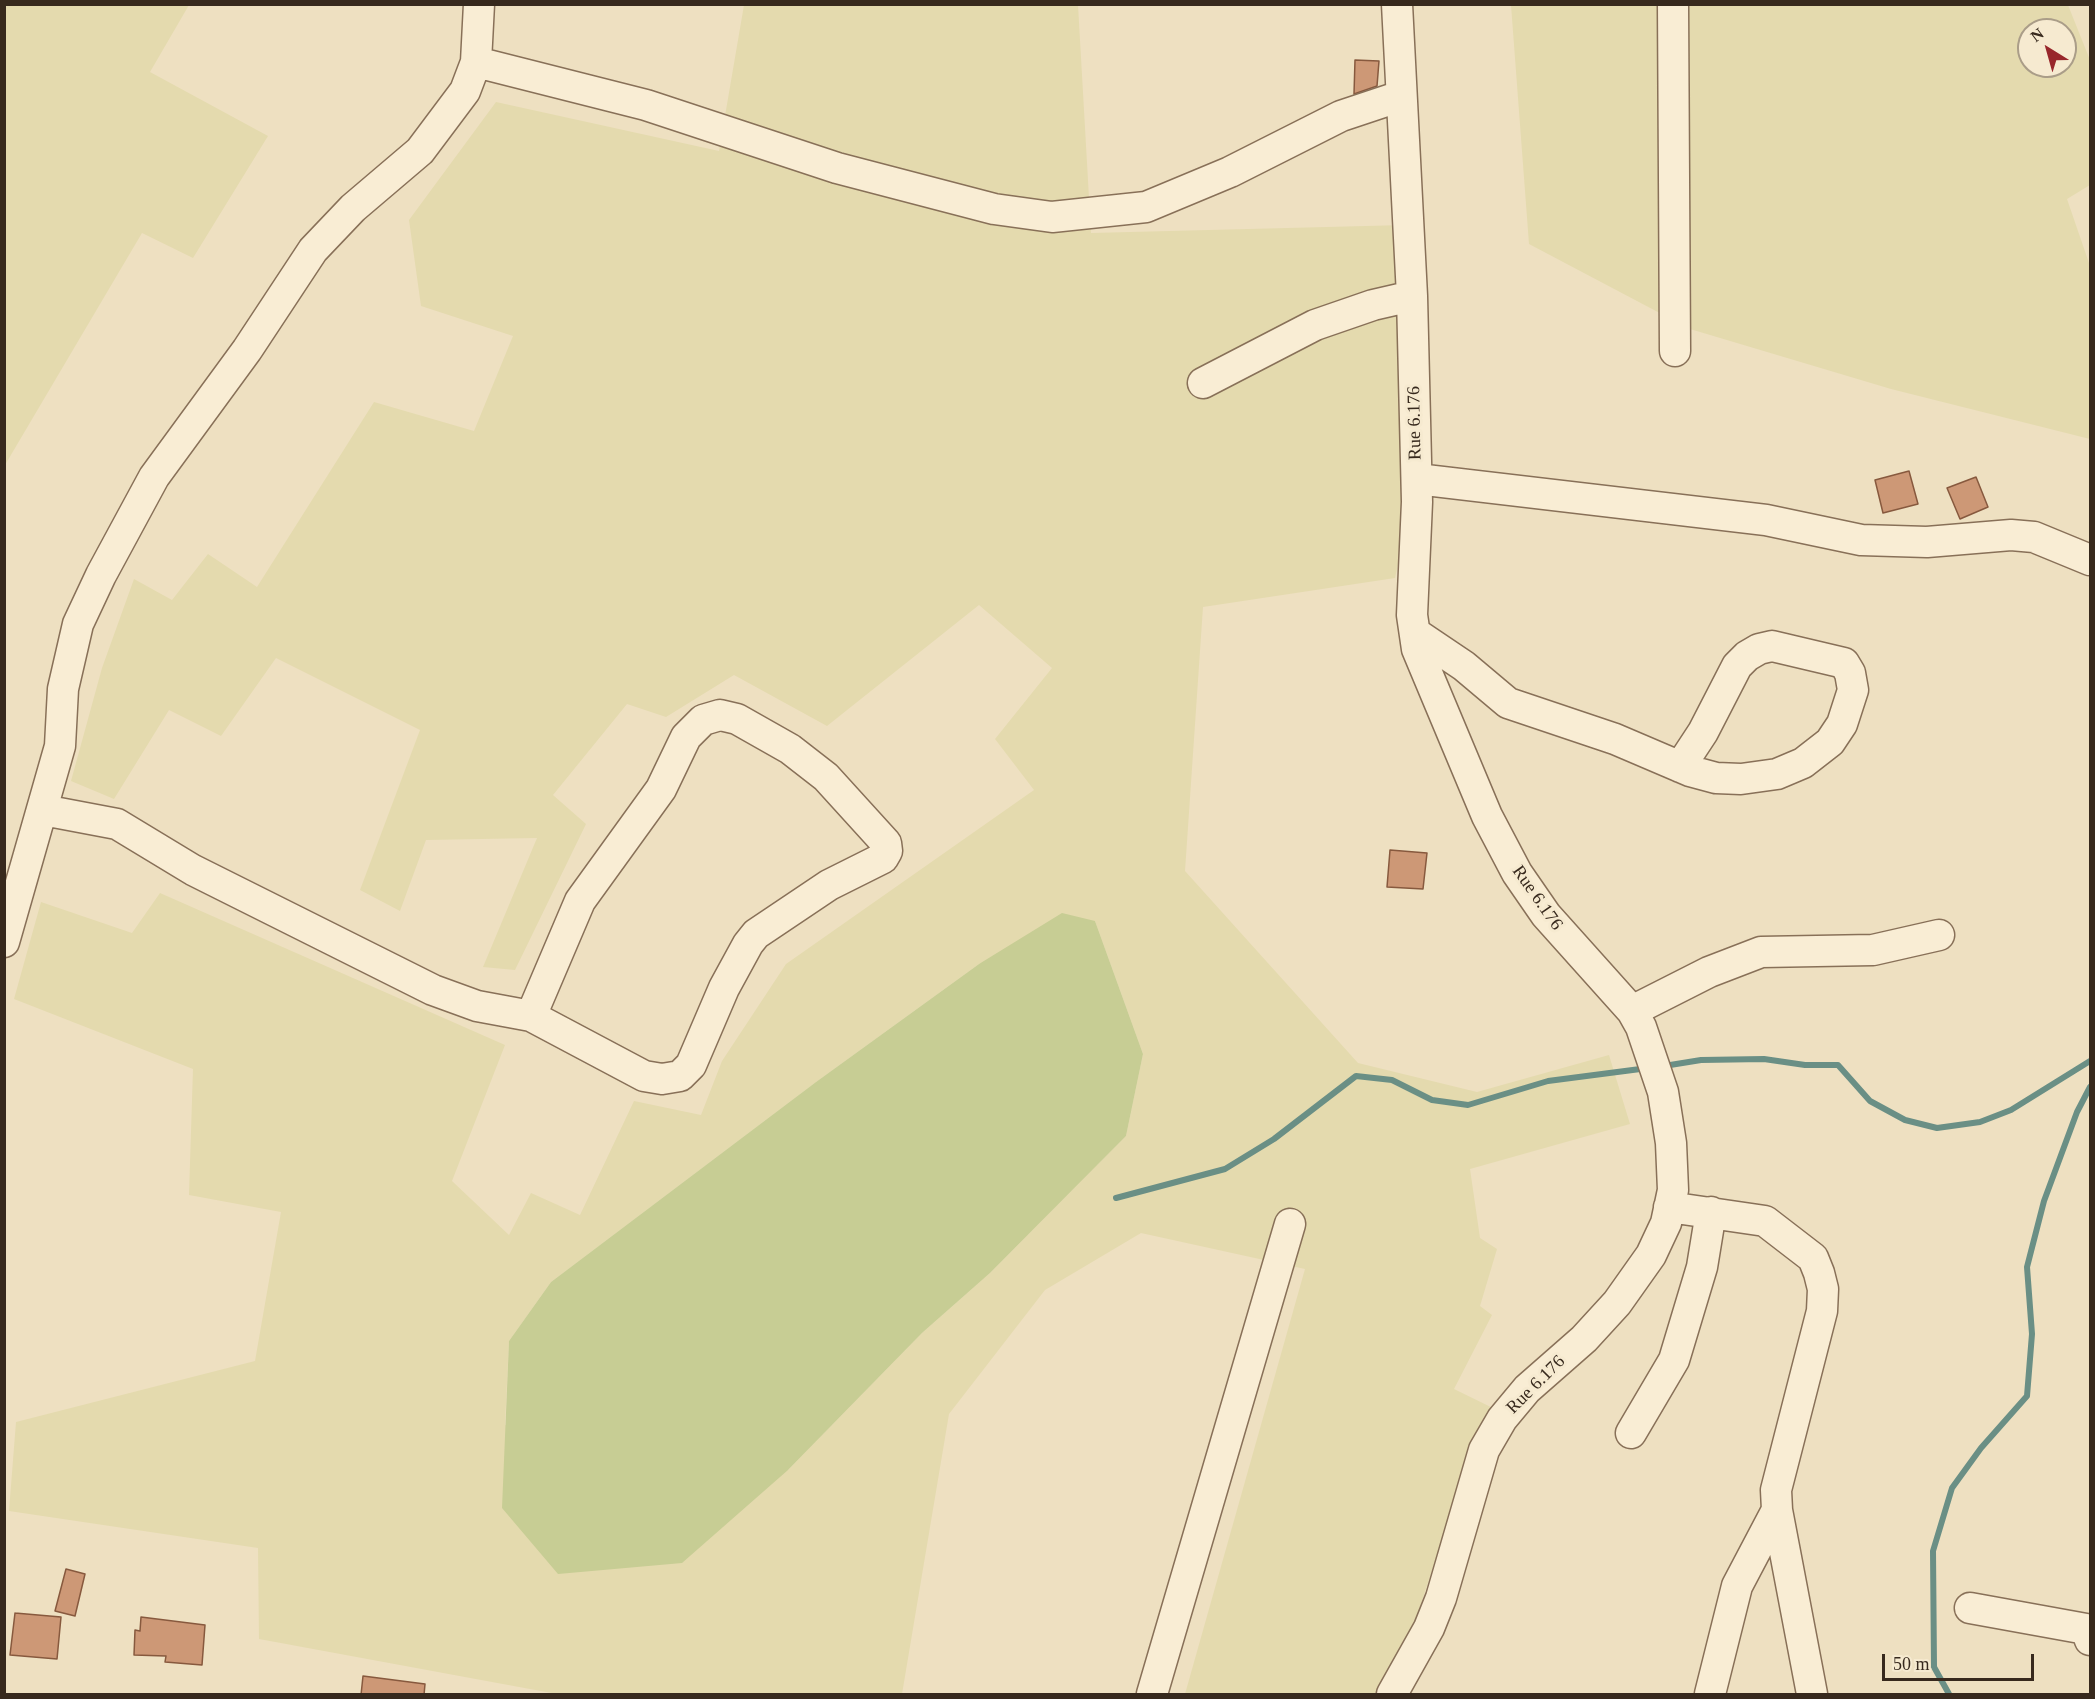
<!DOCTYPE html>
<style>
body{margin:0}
#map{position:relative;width:2095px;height:1699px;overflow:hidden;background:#eee0c1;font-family:Georgia,serif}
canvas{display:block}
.frame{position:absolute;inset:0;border:6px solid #37291d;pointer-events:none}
.north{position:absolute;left:2017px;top:18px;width:60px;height:60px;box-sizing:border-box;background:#f6ead0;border:2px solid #aa9d88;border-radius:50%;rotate:323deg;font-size:16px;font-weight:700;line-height:24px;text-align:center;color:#37291d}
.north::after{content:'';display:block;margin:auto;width:21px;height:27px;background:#98272b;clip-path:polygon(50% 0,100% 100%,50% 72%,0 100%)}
.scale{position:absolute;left:1882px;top:1654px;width:152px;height:27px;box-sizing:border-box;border:3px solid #37291d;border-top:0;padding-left:8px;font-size:18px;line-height:21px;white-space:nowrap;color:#37291d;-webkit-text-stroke:4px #f6ead0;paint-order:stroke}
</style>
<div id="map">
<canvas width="2095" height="1699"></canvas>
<div class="frame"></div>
<div class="north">N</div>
<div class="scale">50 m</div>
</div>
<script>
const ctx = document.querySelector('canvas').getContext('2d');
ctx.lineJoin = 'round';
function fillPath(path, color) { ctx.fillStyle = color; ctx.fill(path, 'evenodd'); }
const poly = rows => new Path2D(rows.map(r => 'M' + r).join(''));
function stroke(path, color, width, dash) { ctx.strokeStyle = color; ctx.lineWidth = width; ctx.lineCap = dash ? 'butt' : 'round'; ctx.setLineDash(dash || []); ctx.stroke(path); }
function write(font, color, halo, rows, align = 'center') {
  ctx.font = font + ' Georgia,serif'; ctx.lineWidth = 6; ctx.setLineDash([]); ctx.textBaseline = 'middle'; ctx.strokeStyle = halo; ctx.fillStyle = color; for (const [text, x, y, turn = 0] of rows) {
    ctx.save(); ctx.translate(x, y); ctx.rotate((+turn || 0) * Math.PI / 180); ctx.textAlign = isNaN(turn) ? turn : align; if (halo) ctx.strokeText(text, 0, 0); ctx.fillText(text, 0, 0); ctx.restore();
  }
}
fillPath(poly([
 [5,4,189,5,150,72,268,136,193,258,142,233,5,465],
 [744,5,1078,5,1091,233,1405,225,1404,537,1395,578,1203,607,1185,871,1358,1063,1477,1092,1609,1055,1630,1124,1470,1169,1480,1238,1497,1249,1480,1306,1492,1315,1454,1389,1499,1411,1465,1470,1415,1622,1382,1694,1185,1694,1305,1269,1141,1233,1045,1290,949,1414,902,1694,557,1694,259,1639,258,1548,9,1511,16,1422,255,1361,281,1212,189,1195,193,1069,14,999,41,902,132,933,160,893,505,1045,452,1181,509,1235,531,1193,580,1215,634,1101,701,1115,722,1061,786,964,1034,790,995,739,1052,668,979,605,827,726,734,675,666,717,627,704,553,795,586,824,515,970,483,967,537,838,426,840,400,911,360,890,420,730,276,658,221,736,169,710,114,799,71,781,102,668,134,579,172,600,208,554,257,587,374,402,474,431,513,336,421,306,409,220,496,102,719,151],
 [1095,921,1143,1054,1126,1136,990,1273,922,1333,788,1470,505,1425,509,1341,551,1282,816,1082,979,964],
 [1511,5,2068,5,2090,60,2090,185,2067,199,2090,266,2090,439,1891,389,1690,329,1529,244],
 [2029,30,2065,30,2065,66,2029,66]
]), '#e4daae');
fillPath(poly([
 [1062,913,1095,921,1143,1054,1126,1136,990,1273,922,1333,788,1470,682,1563,558,1574,502,1508,509,1341,551,1282,816,1082,979,964]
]), '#c7cd94');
stroke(poly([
 [1664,1066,1701,1060,1764,1059,1805,1065,1838,1065,1870,1101,1905,1120,1937,1128,1980,1122,2011,1110,2090,1061],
 [1116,1198,1225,1169,1274,1139,1356,1076,1392,1080,1432,1100,1468,1105,1548,1081,1648,1068],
 [1949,1694,1934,1667,1933,1551,1952,1488,1981,1448,2027,1396,2032,1334,2027,1267,2044,1201,2077,1112,2090,1087]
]), '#6a8f85', 6);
const building = poly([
 [1355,60,1379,61,1377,86,1354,94,1355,60],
 [1909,471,1918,504,1883,513,1875,480,1909,471],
 [1976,477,1988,507,1960,519,1947,488,1976,477],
 [1390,850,1427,853,1423,889,1387,887,1390,850],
 [66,1569,85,1574,75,1616,55,1611,66,1569],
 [15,1613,61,1617,57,1659,10,1655,15,1613],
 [141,1617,205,1625,202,1665,165,1662,166,1656,134,1655,135,1630,140,1631,141,1617],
 [363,1676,425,1684,424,1695,361,1695,363,1676]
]);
fillPath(building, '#cd9876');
stroke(building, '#87593e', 1.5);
const minor = poly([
 [1673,4,1675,351],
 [476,62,646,105,837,168,994,209,1052,217,1146,207,1230,172,1341,116,1401,96],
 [1203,383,1315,325,1373,305,1412,296],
 [1417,479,1766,520,1861,540,1927,542,2011,535,2034,537,2090,560],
 [1415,633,1464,666,1508,703,1615,739,1690,771,1716,778,1741,779,1777,774,1803,763,1830,742,1842,724,1853,690,1850,673,1844,663,1772,646,1759,649,1747,656,1737,666,1703,732,1680,767],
 [43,810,117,824,193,870,433,990,477,1006,531,1016,644,1076,662,1079,680,1076,691,1065,724,988,748,944,756,934,829,885,883,858,887,851,886,843,826,777,790,749,737,719,720,715,703,720,686,737,661,789,580,901,531,1016],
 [4,942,60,746,63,689,78,624,101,575,154,477,247,350,313,250,353,208,420,151,465,91,476,62,479,4],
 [1632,1011,1709,972,1761,952,1873,950,1939,935],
 [1669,1207,1765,1221,1813,1258,1819,1273,1823,1289,1822,1311,1776,1490,1777,1510,1812,1694],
 [1631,1433,1674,1360,1702,1267,1711,1212],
 [1970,1608,2086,1629,2090,1640],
 [1152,1694,1290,1224],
 [1392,1694,1429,1628,1441,1598,1484,1450,1502,1419,1527,1389,1584,1339,1617,1303,1651,1255,1666,1223,1673,1190,1671,1143,1663,1092,1641,1027,1632,1011,1546,915,1517,873,1487,816,1417,649,1412,615,1417,502,1412,296,1397,4],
 [1710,1694,1737,1586,1777,1510]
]);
stroke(minor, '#887058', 33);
stroke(minor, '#f9edd4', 30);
write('18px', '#37291d', '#f6ead0', [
 ["Rue 6.176",1415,423,-91],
 ["Rue 6.176",1537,898,55],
 ["Rue 6.176",1536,1385,-45]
]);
</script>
